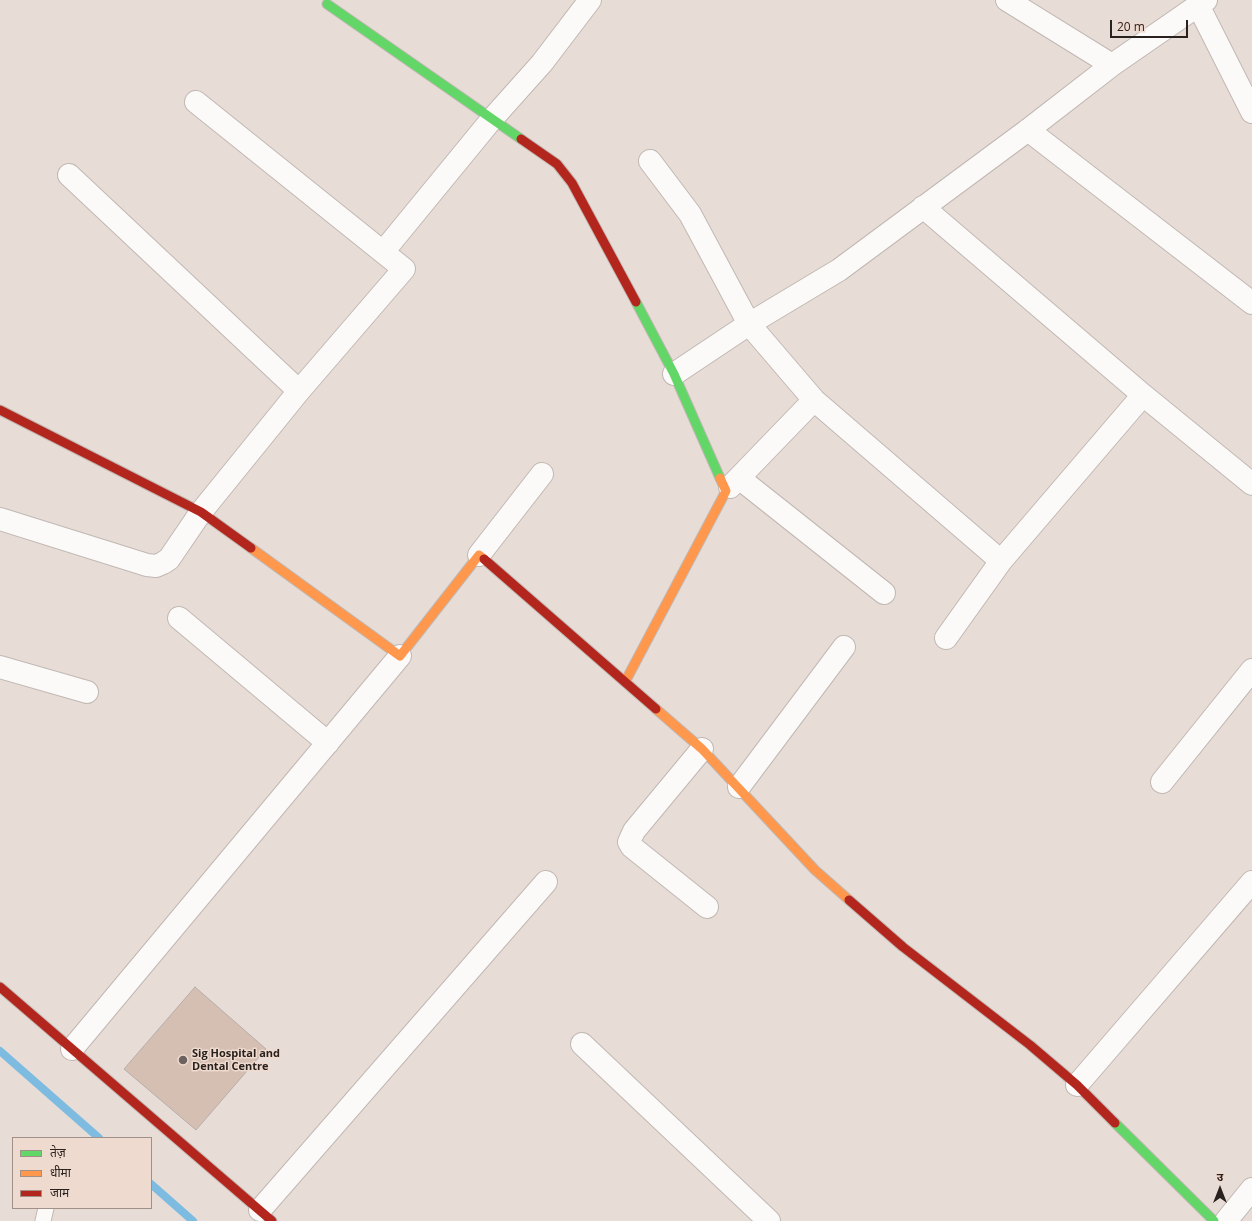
<!DOCTYPE html>
<meta charset="utf-8">
<style>
body{margin:0}
#map{position:relative;width:1252px;height:1221px;overflow:hidden;background:#e8dcd6;font-family:"Open Sans","Noto Sans Devanagari",sans-serif}
canvas{display:block}
.legend{position:absolute;left:12px;top:1137px;width:140px;height:72px;box-sizing:border-box;background:#efdacf;border:1px solid #a09088;margin:0;padding:5px 7px;list-style:none;font-size:12px;color:#29211d}
.legend li{display:flex;align-items:center;gap:8px;height:20px}
.legend b{width:20px;border:1px solid #a09088}
.north{position:absolute;left:1200px;top:1169px;width:40px;height:40px;-webkit-text-stroke:3px #efdacf;paint-order:stroke;rotate:0deg;font-size:11px;font-weight:700;line-height:16px;text-align:center;color:#29211d}
.north::after{content:'';display:block;margin:auto;width:14px;height:18px;background:#29211d;clip-path:polygon(50% 0,100% 100%,50% 72%,0 100%)}
.scale{position:absolute;left:1110px;top:20px;width:78px;height:18px;box-sizing:border-box;border:2px solid #29211d;border-top:0;padding-left:5px;font-size:12px;line-height:14px;white-space:nowrap;color:#29211d;-webkit-text-stroke:3px #efdacf;paint-order:stroke}
</style>
<div id="map">
<canvas width="1252" height="1221"></canvas>
<ul class="legend">
<li><b style="height:5px;background:#63d668"></b>तेज़</li>
<li><b style="height:5px;background:#ff974d"></b>धीमा</li>
<li><b style="height:5px;background:#b3261e"></b>जाम</li>
</ul>
<div class="north">उ</div>
<div class="scale">20 m</div>
</div>
<script>
const ctx = document.querySelector('canvas').getContext('2d');
ctx.lineJoin = 'round';
const poly = rows => new Path2D(rows.map(r => 'M' + r).join(''));
function stroke(path, color, width, dash) { ctx.strokeStyle = color; ctx.lineWidth = width; ctx.lineCap = dash ? 'butt' : 'round'; ctx.setLineDash(dash || []); ctx.stroke(path); }
function fillPath(path, color) { ctx.fillStyle = color; ctx.fill(path, 'evenodd'); }
function write(font, color, halo, rows, align = 'center') {
  ctx.font = font + ' "Open Sans",sans-serif'; ctx.lineWidth = 3; ctx.setLineDash([]); ctx.textBaseline = 'middle'; ctx.strokeStyle = halo; ctx.fillStyle = color; for (const [text, x, y, turn = 0] of rows) {
    ctx.save(); ctx.translate(x, y); ctx.rotate((+turn || 0) * Math.PI / 180); ctx.textAlign = isNaN(turn) ? turn : align; if (halo) ctx.strokeText(text, 0, 0); ctx.fillText(text, 0, 0); ctx.restore();
  }
}
stroke(poly([
 [0,1051,99,1138],
 [151,1184,193,1221]
]), '#7ebbe0', 8);
const building = poly([
 [195,987,266,1049,196,1130,124,1069,195,987]
]);
fillPath(building, '#d5bfb3');
stroke(building, '#b6ada8', 1);
const lane = poly([
 [43,1221,46,1208]
]);
const street = poly([
 [1007,0,1112,65],
 [1198,5,1252,112],
 [1028,130,1252,303],
 [650,161,690,214,749,324,814,400,1001,561],
 [69,175,299,391],
 [923,207,1143,395,1252,484],
 [383,252,492,119,542,63,590,0],
 [674,374,749,324,839,270,1028,130,1112,65,1206,0],
 [739,478,884,593],
 [730,487,814,400],
 [0,519,147,565,156,566,163,563,169,559,201,512,299,391,404,269,196,102],
 [479,555,542,474],
 [179,618,328,743],
 [946,638,1001,561,1143,395],
 [0,667,87,692],
 [702,749,634,831,629,842,632,847,707,907],
 [1162,782,1252,670],
 [739,787,844,647],
 [582,1044,769,1221],
 [72,1049,400,656],
 [1077,1085,1252,882],
 [260,1210,546,882],
 [1226,1221,1252,1189]
]);
const fast = poly([
 [327,4,521,139],
 [636,302,674,374,720,478],
 [1115,1123,1214,1221]
]);
const slow = poly([
 [251,548,400,656,479,555,484,559],
 [625,682,726,491,720,478],
 [656,709,702,749,815,870,849,900]
]);
const jam = poly([
 [521,139,557,164,572,183,636,302],
 [0,410,201,512,251,548],
 [484,559,656,709],
 [849,900,903,947,1030,1045,1077,1085,1115,1123],
 [0,987,272,1221]
]);
stroke(lane, '#c0b8b3', 17);
stroke(street, '#c0b8b3', 24);
stroke(fast, '#c0b8b3', 11);
stroke(slow, '#c0b8b3', 11);
stroke(jam, '#c0b8b3', 11);
stroke(lane, '#fcfaf9', 15);
stroke(street, '#fcfaf9', 22);
stroke(fast, '#63d668', 9);
stroke(slow, '#ff974d', 9);
stroke(jam, '#b3261e', 9);
for (const [x, y, r, color] of [
 [183,1060,5,"#6c625e"]
]) { const dot = new Path2D(); dot.arc(x, y, r, 0, 2 * Math.PI); ctx.fillStyle = color; ctx.fill(dot); stroke(dot, '#efdacf', 1.5); }
write('bold 11px', '#29211d', '#efdacf', [
 ["Sig Hospital and",192,1054],
 ["Dental Centre",192,1067]
], 'left');
</script>
